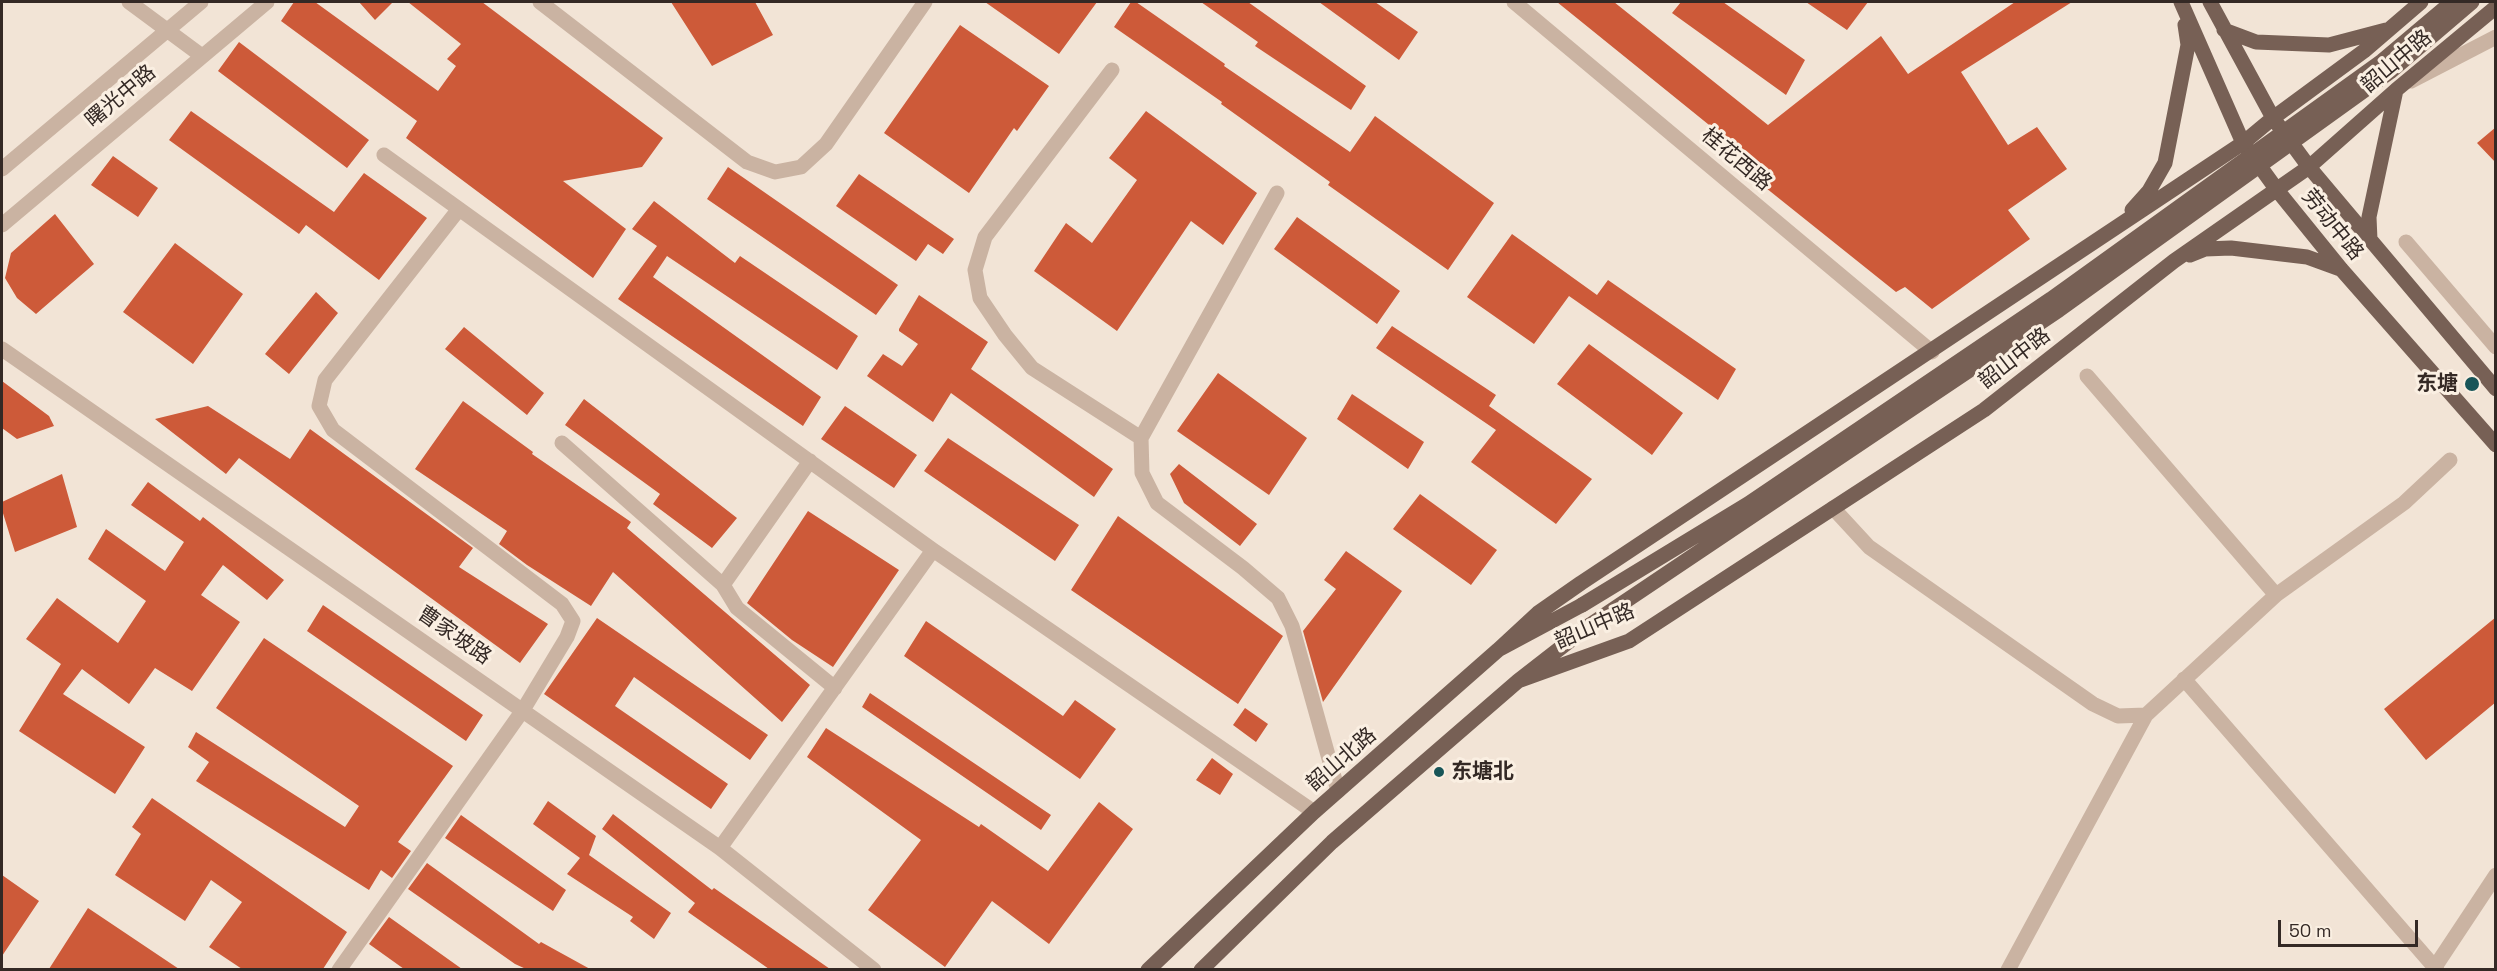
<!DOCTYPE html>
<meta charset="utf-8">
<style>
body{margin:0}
#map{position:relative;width:2497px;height:971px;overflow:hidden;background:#f2e4d6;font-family:"Space Grotesk",sans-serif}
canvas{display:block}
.frame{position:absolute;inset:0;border:3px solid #342925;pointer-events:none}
.scale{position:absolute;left:2278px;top:920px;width:140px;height:27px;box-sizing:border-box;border:3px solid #342925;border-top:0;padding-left:8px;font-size:18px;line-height:21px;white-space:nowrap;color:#342925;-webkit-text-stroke:4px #faefe2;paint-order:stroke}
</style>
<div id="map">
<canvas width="2497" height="971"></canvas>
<div class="frame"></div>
<div class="scale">50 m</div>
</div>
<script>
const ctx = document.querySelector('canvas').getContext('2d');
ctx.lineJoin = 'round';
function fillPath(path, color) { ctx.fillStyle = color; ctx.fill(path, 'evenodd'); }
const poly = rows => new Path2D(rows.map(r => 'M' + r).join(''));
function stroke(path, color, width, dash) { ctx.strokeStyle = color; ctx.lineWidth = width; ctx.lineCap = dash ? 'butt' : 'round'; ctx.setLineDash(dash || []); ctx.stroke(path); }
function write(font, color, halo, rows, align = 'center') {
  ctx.font = font + ' "Space Grotesk","Noto Sans SC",sans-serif'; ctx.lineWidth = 6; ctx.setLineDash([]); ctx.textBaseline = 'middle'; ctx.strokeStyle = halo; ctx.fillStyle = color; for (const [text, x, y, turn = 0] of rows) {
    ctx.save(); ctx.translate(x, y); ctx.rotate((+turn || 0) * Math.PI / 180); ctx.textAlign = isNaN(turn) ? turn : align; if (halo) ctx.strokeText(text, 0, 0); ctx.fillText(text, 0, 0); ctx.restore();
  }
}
fillPath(poly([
 [294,2,315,2,438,91,456,66,447,59,461,44,408,2,482,2,663,138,642,167,563,181,626,229,593,278,406,138,417,121,281,21],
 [359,2,393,2,375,20],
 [671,2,755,2,773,35,712,66],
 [985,2,1097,2,1059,54],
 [1131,2,1136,2,1225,64,1224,66,1350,152,1375,116,1494,203,1448,270,1328,185,1330,182,1221,104,1222,102,1114,27],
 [1201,2,1248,2,1366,86,1351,110,1255,46,1258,42],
 [1319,2,1375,2,1418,32,1399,60],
 [1557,2,1614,2,1768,125,1881,36,1908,74,2015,2,2072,2,1961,72,2008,145,2037,127,2067,169,2008,210,2030,239,1932,309,1905,287,1896,292,1751,176,1766,171],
 [1681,2,1723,2,1805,60,1786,95,1672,13],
 [1806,2,1868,2,1847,30],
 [960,25,1049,86,1017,131,1014,128,969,193,884,133],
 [239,42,369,140,347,168,218,71],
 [191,111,334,212,364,173,427,218,379,280,306,225,299,234,169,140],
 [1146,111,1257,193,1223,245,1191,221,1117,331,1034,271,1066,223,1092,243,1137,180,1109,158],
 [2496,127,2496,163,2477,143],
 [113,156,158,188,138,217,91,185],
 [728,167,898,285,876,315,707,199],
 [859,174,954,239,943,254,928,244,916,261,836,206],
 [654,201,735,263,740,256,858,336,837,370,667,256,653,277,821,397,803,426,618,299,657,246,632,229],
 [55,214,94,264,36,314,17,298,5,278,11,253],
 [1297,217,1400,291,1377,324,1274,249],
 [1512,234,1597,295,1608,280,1736,369,1718,400,1569,296,1534,344,1467,297],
 [175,243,243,294,193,364,123,312],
 [316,292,338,313,289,374,265,354],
 [919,295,988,342,971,369,1113,469,1094,497,951,393,933,422,867,376,883,354,902,366,918,344,899,331,899,329],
 [1392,326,1496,395,1489,406,1592,479,1556,524,1471,462,1496,430,1376,348],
 [464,327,544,393,527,415,445,349],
 [1589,344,1683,413,1652,455,1557,384],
 [1218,373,1307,438,1269,495,1177,431],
 [2,381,49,416,54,426,17,439,2,428],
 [1352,394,1424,442,1408,469,1337,419],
 [584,399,737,518,712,548,653,504,660,494,565,425],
 [463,401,533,452,532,454,631,522,627,528,810,685,782,722,613,572,591,606,527,565,499,544,507,531,415,469],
 [208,406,290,459,310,429,473,548,459,567,548,624,520,663,239,458,226,474,155,419],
 [845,406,917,455,894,488,821,439],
 [948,438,1079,525,1055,561,924,471],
 [1179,464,1257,524,1240,546,1184,503,1170,474],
 [62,474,77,527,15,552,2,510,2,502],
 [148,482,200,521,203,517,284,580,267,600,223,565,201,595,240,622,192,691,155,668,129,704,82,669,63,694,145,747,115,794,19,731,61,664,26,639,57,598,118,643,146,601,88,559,106,529,165,571,184,542,131,505],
 [1420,494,1497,550,1471,585,1393,529],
 [808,511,899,570,833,667,792,640,747,603],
 [1118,516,1283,636,1238,704,1071,590],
 [1346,551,1402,591,1323,702,1303,631,1336,589,1324,580],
 [323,605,483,715,466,741,307,631],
 [2496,617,2496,702,2426,760,2384,709],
 [597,618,768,735,750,760,634,677,615,706,728,784,711,809,544,694],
 [926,621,1063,716,1075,700,1116,729,1080,779,904,656],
 [264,638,453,766,398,842,411,851,392,878,381,870,369,890,196,781,209,762,188,747,196,732,345,827,359,806,216,708],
 [870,693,1051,815,1041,830,862,707],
 [1245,708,1268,724,1256,742,1233,725],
 [826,728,979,827,981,824,1048,871,1099,802,1133,829,1049,944,992,901,945,967,868,910,921,840,807,757],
 [1212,758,1233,774,1220,795,1196,780],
 [152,798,347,932,323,969,242,969,209,947,242,902,211,880,185,921,115,875,141,834,132,827],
 [548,801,596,836,589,855,671,913,654,939,630,921,633,917,567,874,580,858,533,824],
 [613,814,712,890,714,888,830,969,769,969,688,912,695,903,602,829],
 [461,815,566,890,553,911,445,838],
 [427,863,539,944,541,942,590,969,526,969,515,964,408,889],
 [2,875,39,901,2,956],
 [88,908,179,969,49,969],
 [389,917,462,969,404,969,369,944]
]), '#cd5a39');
stroke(poly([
 [129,2,202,56],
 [540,2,747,162,775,172,801,167,826,144,925,2],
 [1514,2,1932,352],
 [1112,70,985,237,975,270,980,298,1005,335,1032,368,1141,438],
 [2411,81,2496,37],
 [384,155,933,550,1314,812],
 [2,169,201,2],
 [1277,193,1141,438,1142,473,1157,503,1243,568,1278,598,1292,626,1338,791],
 [2,225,267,2],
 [2406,242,2496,347],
 [2,349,720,848,874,970],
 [562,443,723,585,737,608,835,688],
 [1833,508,1869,547,2093,704,2118,716,2146,715,2276,595,2087,376],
 [723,585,810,461],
 [2276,595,2404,503,2450,460],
 [2184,679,2437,970],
 [720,848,933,550],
 [339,970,523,710,567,637,573,621,562,604,333,430,319,406,325,380,459,209],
 [2008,970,2146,715],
 [2433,970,2496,875]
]), '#cab3a2', 15);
stroke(poly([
 [2181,2,2243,143,2277,190,2341,269,2496,445],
 [2210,2,2273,118,2309,167,2496,389],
 [2224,30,2256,42,2329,45,2386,30],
 [2132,210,2149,191,2165,163,2188,45,2185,25],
 [2370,240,2369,217,2396,90],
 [2190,255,2205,249,2231,248,2307,257,2340,269],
 [1498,650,1538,613,1581,583,2243,143,2273,118,2364,51,2421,2],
 [1518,681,1629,641,1984,410,2174,261,2309,167,2396,90,2496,7],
 [1148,970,1314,812,1498,650,1582,605],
 [1201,970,1332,842,1518,681,1590,625]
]), '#776055', 15);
stroke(poly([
 [1582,605,1748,504,2051,299,2382,61,2452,2],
 [1590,625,2059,310,2390,72,2472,2]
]), '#776055', 15);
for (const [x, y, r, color] of [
 [2472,384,8,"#185558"],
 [1439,772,6,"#185558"]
]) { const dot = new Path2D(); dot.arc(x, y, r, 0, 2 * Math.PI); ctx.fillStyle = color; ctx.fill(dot); stroke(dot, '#faefe2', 2); }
write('21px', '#342925', '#faefe2', [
 ["韶山中路",2397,62,-40],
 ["曙光中路",121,97,-40],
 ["桂花西路",1736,160,40],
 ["劳动中路",2332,225,51],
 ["韶山中路",2015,359,-38],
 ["韶山中路",1595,627,-23],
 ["曹家坡路",454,636,35],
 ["韶山北路",1342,760,-41]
]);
write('bold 21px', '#342925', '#faefe2', [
 ["东塘",2458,384],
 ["东塘北",1451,772,"left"]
], 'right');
</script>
